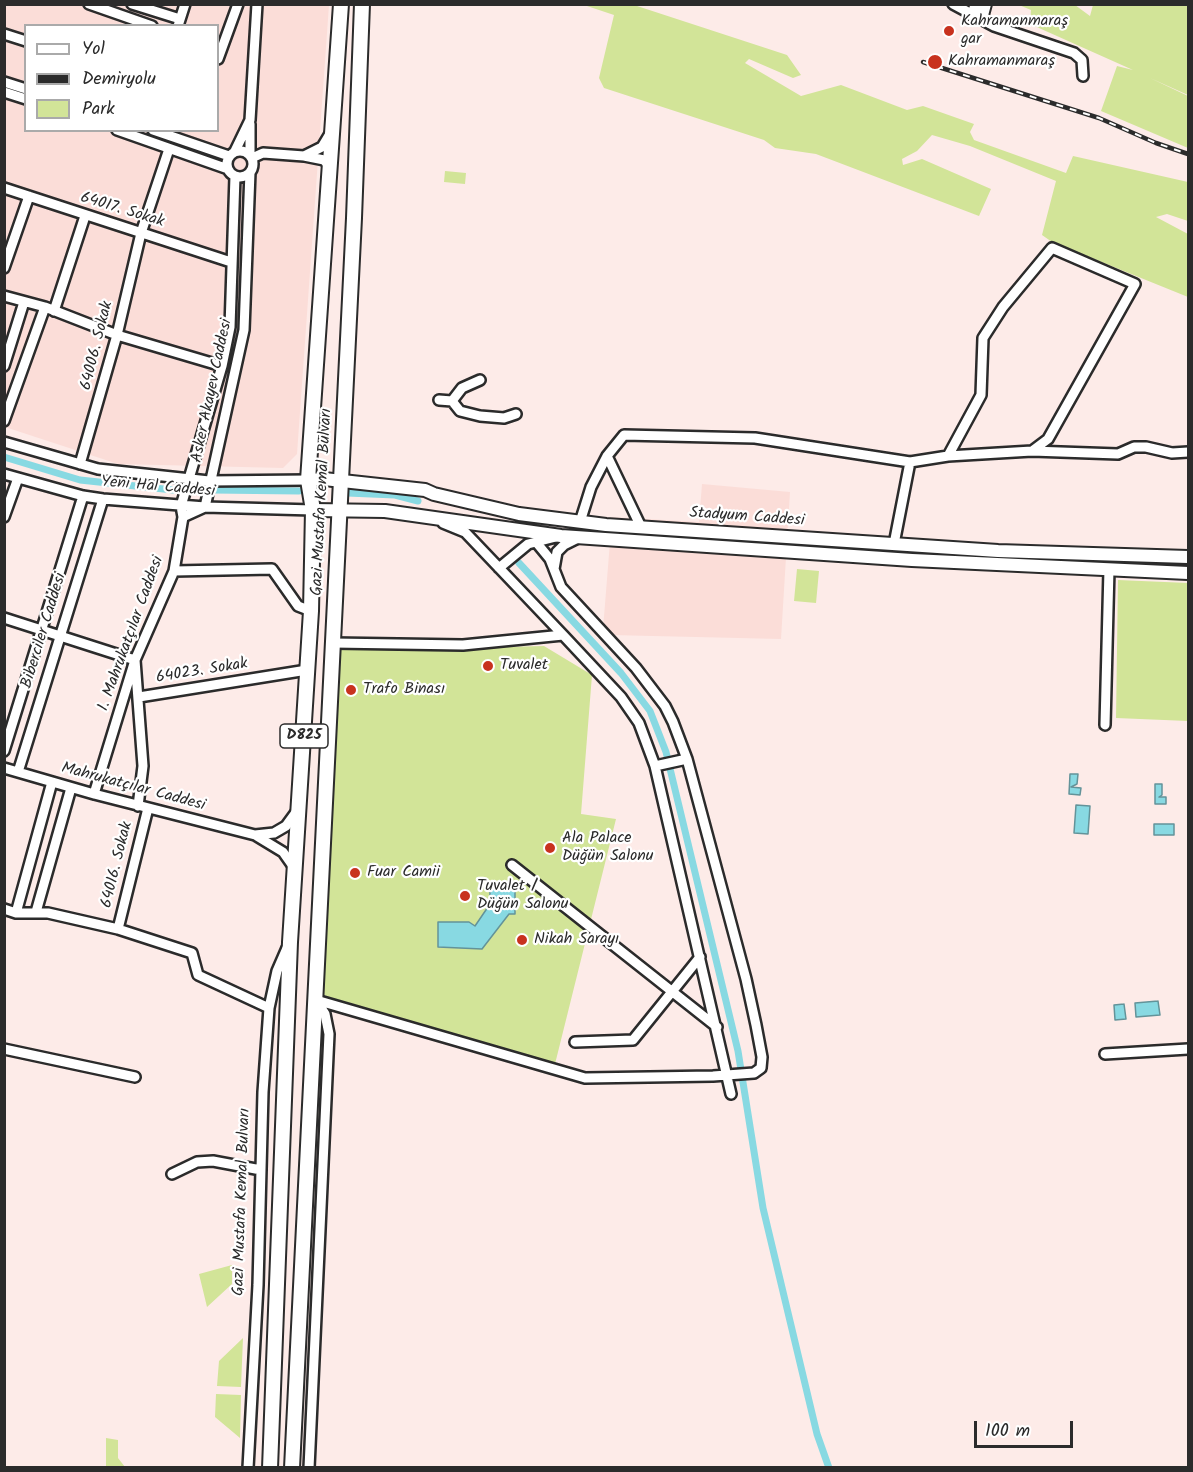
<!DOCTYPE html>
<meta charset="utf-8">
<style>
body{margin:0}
#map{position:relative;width:1193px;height:1472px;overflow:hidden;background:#fdebe8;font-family:Kalam,sans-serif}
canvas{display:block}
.frame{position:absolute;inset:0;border:6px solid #2b2b2b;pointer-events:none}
.legend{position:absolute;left:24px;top:24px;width:195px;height:108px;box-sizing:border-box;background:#fff;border:2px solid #aaa;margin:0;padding:8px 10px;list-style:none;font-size:18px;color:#2b2b2b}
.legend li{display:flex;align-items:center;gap:12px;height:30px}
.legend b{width:30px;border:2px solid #aaa}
.scale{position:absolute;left:974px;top:1421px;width:99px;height:27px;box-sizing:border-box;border:3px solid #2b2b2b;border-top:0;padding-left:8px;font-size:18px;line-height:21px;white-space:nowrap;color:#2b2b2b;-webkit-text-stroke:4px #fff;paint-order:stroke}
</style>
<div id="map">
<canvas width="1193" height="1472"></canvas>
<div class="frame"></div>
<ul class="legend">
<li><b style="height:8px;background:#fff"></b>Yol</li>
<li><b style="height:8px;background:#2b2b2b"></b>Demiryolu</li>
<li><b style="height:16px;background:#d2e498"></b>Park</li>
</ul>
<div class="scale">100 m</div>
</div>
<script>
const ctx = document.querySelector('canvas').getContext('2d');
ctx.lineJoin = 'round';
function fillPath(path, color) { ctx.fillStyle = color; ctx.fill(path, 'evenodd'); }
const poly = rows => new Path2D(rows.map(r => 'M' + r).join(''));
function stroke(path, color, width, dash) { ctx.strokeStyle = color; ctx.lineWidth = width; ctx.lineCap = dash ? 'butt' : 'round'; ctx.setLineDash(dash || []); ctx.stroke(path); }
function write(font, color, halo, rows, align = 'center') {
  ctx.font = font + ' Kalam,sans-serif'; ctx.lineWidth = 4.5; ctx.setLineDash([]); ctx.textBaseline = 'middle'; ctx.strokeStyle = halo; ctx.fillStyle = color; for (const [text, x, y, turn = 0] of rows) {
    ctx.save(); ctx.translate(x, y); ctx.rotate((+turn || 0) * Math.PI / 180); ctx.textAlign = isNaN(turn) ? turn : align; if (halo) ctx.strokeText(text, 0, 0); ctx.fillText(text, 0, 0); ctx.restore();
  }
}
fillPath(poly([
 [5,5,329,5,297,454,283,468,118,464,5,427],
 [26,26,218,26,218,130,26,130],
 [702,484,790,492,781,639,610,635,603,629,612,517,699,522]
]), '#fbddd8');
fillPath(poly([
 [584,5,634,5,787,55,801,75,793,78,749,59,745,63,801,96,841,85,907,110,923,106,974,124,970,132,974,140,1066,173,1073,156,1188,182,1188,221,1167,214,1156,217,1188,234,1188,297,1052,242,1042,235,1056,181,970,146,932,135,917,151,902,159,903,165,922,159,991,189,979,216,816,154,775,148,764,140,604,88,599,78,614,15],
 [1019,5,1075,5,1090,16,1093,5,1188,5,1188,95,1150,78,1188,96,1188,148,1101,111,1117,66,1133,70,1030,24,1031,10],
 [445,171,466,173,465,184,444,182],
 [797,569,819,571,816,603,794,601],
 [1118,580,1188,583,1188,721,1116,718],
 [333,643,464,648,544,646,592,675,581,814,616,819,555,1064,332,1001,319,991],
 [232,1265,232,1284,207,1307,199,1274],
 [243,1338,241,1387,217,1386,219,1361],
 [216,1394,241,1395,240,1438,215,1417],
 [106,1438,118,1440,118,1458,125,1467,106,1467]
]), '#d2e498');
const water = poly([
 [1070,774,1078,774,1077,784,1071,787,1081,788,1080,795,1069,794,1070,774],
 [1155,784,1162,784,1162,795,1159,797,1166,797,1166,804,1155,804,1155,784],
 [1076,805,1090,806,1088,834,1074,833,1076,805],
 [1154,824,1174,824,1174,835,1154,835,1154,824],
 [490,888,515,889,515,914,509,914,482,949,438,947,438,922,469,922,475,926,490,904,490,888],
 [1158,1001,1160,1015,1136,1017,1135,1003,1158,1001],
 [1124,1004,1126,1019,1115,1020,1114,1005,1124,1004]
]);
fillPath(water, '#88d9e2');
stroke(water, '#639399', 1.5);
stroke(poly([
 [4,457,80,480,173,490],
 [212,490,299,491],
 [347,493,395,495,418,501],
 [519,563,621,673,650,711,666,752,738,1051,763,1208,817,1434,829,1468]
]), '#88d9e2', 7);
const minor = poly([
 [89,4,152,26],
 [132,4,180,19],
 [953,4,994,26,1074,53,1082,60,1083,76],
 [178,26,185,4],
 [4,34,26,41],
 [218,59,238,4],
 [4,82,26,89],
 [4,92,26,99],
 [117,130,228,169],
 [153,130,229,156],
 '227 164a13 13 0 1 1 26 0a13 13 0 1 1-26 0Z',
 [235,151,250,120,257,4],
 [250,154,250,124],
 [252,158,263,153,304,156],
 [330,167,324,160,304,156,322,147,331,132],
 [4,188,231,262],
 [4,268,29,196],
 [4,296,45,307,117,335,222,366],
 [54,311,85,216],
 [4,366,24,302],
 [439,400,452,401,460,411,480,416,504,418,516,414],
 [452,401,462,388,480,380],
 [4,421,45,307],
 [4,442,98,469,209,481,308,480],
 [607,456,641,527],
 [948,456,981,395,983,338,1003,307,1052,248,1135,284,1048,439,1032,451],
 [80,464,117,335,141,233,169,149],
 [4,474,83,496,103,499,205,507,313,510],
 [4,517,18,478],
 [183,517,205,507,244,330,250,172],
 [580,522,591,487,607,456,624,435,755,438,910,462,948,456,1032,451,1118,454,1134,447,1146,447,1172,453,1188,452],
 [443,523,465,532,563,635],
 [894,544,910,462],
 [499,568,528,544,556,537],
 [554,569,557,552,564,545,578,538],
 [174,571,272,569,298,606,311,611],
 [4,618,135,660,143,766,138,806],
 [333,643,463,645,563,635,621,697,639,723,655,766,731,1094],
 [139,697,307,670],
 [1105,725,1109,569],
 [4,751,83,496],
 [655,766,687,759],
 [4,768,94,794,255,835,283,852,295,869],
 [18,772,103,499],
 [94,794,135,660,174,571,183,517,181,506,222,366,230,327,235,176],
 [255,835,274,833,286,826,297,811],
 [512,865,717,1027],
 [4,909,16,913,48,913,118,929,192,953,198,975,269,1008],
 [36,912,71,788],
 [16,913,52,782],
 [118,929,148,808],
 [316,1000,585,1078,713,1076,754,1073,761,1068,762,1057,756,1025,746,979,687,759,673,722,665,706,636,668,561,587,550,559,536,542],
 [575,1042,633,1040,700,957],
 [4,1049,135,1077],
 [1105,1054,1188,1049],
 [172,1174,197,1162,213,1161,261,1170],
 [248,1468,258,1285,263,1092,269,1008,277,971,287,948],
 [309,1468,329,1034,325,1014,316,1000]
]);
const major = poly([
 [973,15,977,4],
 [981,19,985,4],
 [308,480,324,479,425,490,434,494,519,514,606,525,998,551,1188,557],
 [313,510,385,511,561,536,912,560,1188,573]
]);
const highway = poly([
 [270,1468,290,942,311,611,313,510,308,480,341,4],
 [292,1468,354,218,362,4]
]);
stroke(minor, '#2b2b2b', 14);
stroke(major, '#2b2b2b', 16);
stroke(highway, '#2b2b2b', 18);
stroke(minor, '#fff', 9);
stroke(major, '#fff', 12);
stroke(highway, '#fff', 14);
const rail = poly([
 [923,62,1099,118,1156,143,1188,154]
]);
stroke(rail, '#2b2b2b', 4.5);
stroke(rail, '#fff', 2, [7]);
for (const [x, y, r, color] of [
 [949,31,6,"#c8321e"],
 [935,62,8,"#c8321e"],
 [488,666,6,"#c8321e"],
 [351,690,6,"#c8321e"],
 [550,848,6,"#c8321e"],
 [355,873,6,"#c8321e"],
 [465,896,6,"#c8321e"],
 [522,940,6,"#c8321e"]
]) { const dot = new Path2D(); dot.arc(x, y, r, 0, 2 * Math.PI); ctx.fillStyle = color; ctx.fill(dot); stroke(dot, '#fff', 2); }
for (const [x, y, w] of [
 [304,736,48]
]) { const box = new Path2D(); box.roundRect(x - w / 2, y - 12, w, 24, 4.5); ctx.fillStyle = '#fff'; ctx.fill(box); stroke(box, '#2b2b2b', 1.5); }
write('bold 15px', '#2b2b2b', null, [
 ["D825",304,736]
]);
write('16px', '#2b2b2b', '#fff', [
 ["Kahramanmaraş",961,22],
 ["gar",961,40],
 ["Kahramanmaraş",948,62],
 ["Tuvalet",500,666],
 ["Trafo Binası",363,690],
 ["Ala Palace",562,839],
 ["Düğün Salonu",562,857],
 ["Fuar Camii",367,873],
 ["Tuvalet /",477,887],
 ["Düğün Salonu",477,905],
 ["Nikah Sarayı",534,940]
], 'left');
write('16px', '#2b2b2b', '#fff', [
 ["64017. Sokak",122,211,17],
 ["64006. Sokak",98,346,-76],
 ["Asker Akayev Caddesi",213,391,-78],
 ["Yeni Hal Caddesi",158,488,5],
 ["Gazi Mustafa Kemal Bulvarı",323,502,-87],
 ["Stadyum Caddesi",747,518,4],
 ["Biberciler Caddesi",45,631,-73],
 ["1. Mahrukatçılar Caddesi",132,634,-70],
 ["64023. Sokak",202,672,-9],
 ["Mahrukatçılar Caddesi",133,788,15],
 ["64016. Sokak",118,865,-76],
 ["Gazi Mustafa Kemal Bulvarı",243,1202,-88]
]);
</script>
